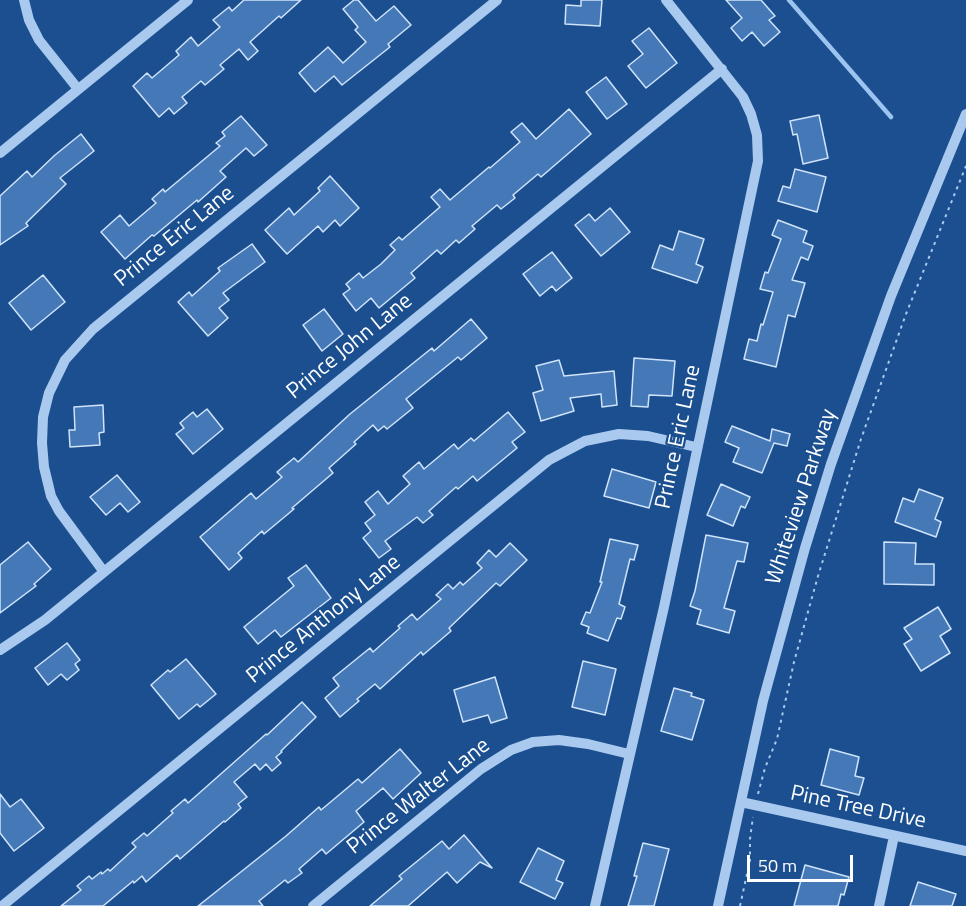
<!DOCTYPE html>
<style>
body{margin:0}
#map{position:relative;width:966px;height:906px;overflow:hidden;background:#1b4f8f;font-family:"Titillium Web",sans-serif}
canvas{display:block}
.scale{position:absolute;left:747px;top:855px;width:106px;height:27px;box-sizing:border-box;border:3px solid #fff;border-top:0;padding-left:8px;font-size:18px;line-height:21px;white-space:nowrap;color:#fff;-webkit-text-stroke:4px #1b4f8f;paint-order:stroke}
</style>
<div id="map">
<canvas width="966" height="906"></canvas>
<div class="scale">50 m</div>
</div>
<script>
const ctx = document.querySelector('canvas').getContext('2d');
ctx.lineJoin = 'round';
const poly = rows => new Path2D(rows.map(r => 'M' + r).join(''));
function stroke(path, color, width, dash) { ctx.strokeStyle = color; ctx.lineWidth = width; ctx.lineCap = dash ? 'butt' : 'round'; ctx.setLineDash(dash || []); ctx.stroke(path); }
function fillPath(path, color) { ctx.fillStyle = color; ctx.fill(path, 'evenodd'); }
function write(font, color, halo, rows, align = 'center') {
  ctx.font = font + ' "Titillium Web",sans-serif'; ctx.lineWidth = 4.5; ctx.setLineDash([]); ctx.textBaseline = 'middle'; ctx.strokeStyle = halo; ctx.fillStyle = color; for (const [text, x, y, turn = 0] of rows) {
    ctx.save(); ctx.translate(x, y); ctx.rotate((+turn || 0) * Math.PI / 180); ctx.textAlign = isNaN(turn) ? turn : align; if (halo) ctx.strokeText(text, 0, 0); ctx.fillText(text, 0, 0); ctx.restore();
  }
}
stroke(poly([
 [789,0,891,117]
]), '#9cc4f0', 4.5);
const building = poly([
 [244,0,301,0,281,18,279,16,250,42,258,51,248,60,239,49,220,65,224,69,205,85,201,81,182,97,187,103,174,114,169,108,159,117,133,86,147,73,152,78,179,55,176,51,191,37,198,46,220,27,213,20,229,7,232,11,244,0],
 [354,0,358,0,376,21,394,6,411,25,388,44,390,47,342,85,334,76,315,92,299,73,328,47,343,63,366,42,355,30,358,27,343,9,354,0],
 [581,0,602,0,600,26,565,24,566,5,581,6,581,0],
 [726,0,761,0,775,16,769,20,780,32,764,46,752,32,742,41,731,28,742,18,726,0],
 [649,28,677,63,646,88,628,66,643,54,632,41,649,28],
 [606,77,627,104,607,119,586,92,606,77],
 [569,109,591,134,541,177,538,174,513,195,515,198,501,209,497,205,472,226,475,229,459,243,456,240,441,254,437,250,411,273,415,278,379,308,371,298,356,311,343,294,350,289,346,284,359,273,363,278,381,264,395,250,390,245,399,237,402,240,440,207,431,197,440,189,450,200,489,167,490,168,520,142,511,132,522,123,536,139,569,109],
 [819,115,828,158,803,164,797,134,793,135,790,121,819,115],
 [241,116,267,145,254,156,246,148,220,171,226,177,198,202,197,200,154,236,152,235,125,259,101,232,120,215,129,226,156,203,152,199,163,189,165,192,220,146,216,143,225,136,222,132,241,116],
 [81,134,94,151,60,178,66,184,26,223,28,226,0,245,0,196,27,171,32,177,55,155,81,134],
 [795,169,826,177,817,212,778,201,783,186,790,188,795,169],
 [330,176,359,208,340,226,335,220,323,232,318,226,287,254,265,230,289,208,294,215,320,191,318,188,330,176],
 [610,208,630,232,601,256,575,225,589,214,595,221,610,208],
 [778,220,807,231,803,242,813,246,808,260,801,257,792,280,805,283,795,317,788,315,776,367,744,359,749,339,757,341,761,324,763,325,773,292,760,289,765,272,768,273,781,239,772,235,778,220],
 [679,231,704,239,696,264,703,267,697,283,652,268,660,245,673,250,679,231],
 [252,244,265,262,223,293,229,300,219,308,228,318,208,336,178,302,189,292,192,296,220,271,218,268,252,244],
 [552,252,572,278,556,291,552,286,540,296,523,274,552,252],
 [43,275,65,302,31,330,9,303,43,275],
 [324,309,343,334,322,351,303,325,324,309],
 [471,319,487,338,461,360,458,357,406,399,413,408,387,429,384,426,378,431,373,425,354,442,356,444,329,468,333,473,292,508,294,509,264,534,262,531,238,553,242,558,229,570,200,537,251,493,256,499,282,477,277,472,294,458,298,462,350,414,432,348,434,351,471,319],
 [634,358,675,361,672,396,649,395,648,407,631,406,634,358],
 [559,360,564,376,614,371,617,405,602,407,601,394,570,398,574,411,541,421,533,393,543,390,536,366,559,360],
 [103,405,104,432,99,433,100,445,70,447,69,430,75,430,74,407,103,405],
 [207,409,223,429,193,454,176,434,184,428,180,423,193,412,197,417,207,409],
 [508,412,525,432,512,442,517,448,477,481,473,476,458,489,456,487,429,511,433,515,423,523,417,517,385,541,391,549,379,558,363,538,371,531,365,523,375,515,365,502,378,491,388,504,410,484,403,476,419,462,424,469,454,444,458,449,471,438,474,441,508,412],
 [732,426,770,441,772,429,790,434,787,446,774,443,762,473,733,462,739,448,725,442,732,426],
 [612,469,656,482,649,508,604,496,612,469],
 [117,475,140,502,128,512,120,503,106,515,90,497,117,475],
 [721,484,750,497,745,508,741,506,733,526,707,515,721,484],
 [919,489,943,498,935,519,941,522,936,537,895,522,903,498,914,502,919,489],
 [706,535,748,543,744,562,737,561,724,608,735,611,729,633,697,624,701,610,690,606,695,591,706,535],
 [610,539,638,545,634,560,630,559,619,604,625,607,621,619,617,618,608,641,587,633,589,627,581,624,586,612,590,613,602,582,600,582,610,539],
 [28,542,51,569,34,584,36,586,0,613,0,565,28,542],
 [884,542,916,543,915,564,934,564,934,585,884,584,884,542],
 [510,543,527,560,500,586,496,583,449,628,451,631,423,655,421,652,380,689,375,684,357,699,359,701,340,717,325,698,339,686,333,678,370,648,373,652,400,628,398,626,412,614,417,620,441,599,436,595,448,584,453,589,460,582,463,585,482,568,477,563,489,550,496,557,510,543],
 [306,565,331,598,281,637,275,630,258,644,244,627,294,586,288,578,306,565],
 [938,607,951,629,940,636,950,653,921,671,904,644,912,639,904,628,938,607],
 [67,643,80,660,75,664,79,670,67,680,61,674,48,685,35,668,67,643],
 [186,659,216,694,200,707,197,704,179,719,151,685,168,670,170,672,186,659],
 [583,661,616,669,605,715,572,707,583,661],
 [495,677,507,718,491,723,488,715,463,722,454,690,495,677],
 [674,688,692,693,691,696,704,700,692,740,661,731,674,688],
 [302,702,316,717,281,751,282,752,276,757,281,763,272,771,266,764,260,770,255,764,234,782,247,797,238,804,241,808,225,822,224,821,180,859,177,855,146,882,142,876,134,883,133,881,103,906,61,906,81,890,77,886,89,876,92,879,101,872,102,874,108,869,110,871,136,847,132,843,144,833,147,836,173,813,171,811,185,799,188,803,266,734,267,735,302,702],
 [400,749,421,773,393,799,383,788,356,811,364,822,326,854,322,849,299,869,302,873,288,883,285,880,259,901,263,906,198,906,286,836,319,807,321,810,358,779,362,783,400,749],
 [830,749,859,757,855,776,864,778,859,795,821,785,830,749],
 [0,794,10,807,21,799,44,828,14,851,0,833,0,794],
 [464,835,492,868,480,862,457,883,447,872,408,906,370,906,402,879,399,876,442,841,449,849,464,835],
 [643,843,669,849,654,906,628,906,637,876,634,876,643,843],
 [538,848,564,861,556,880,563,883,555,899,520,882,538,848],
 [805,865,849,877,844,895,841,894,838,906,794,906,805,865],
 [918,882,956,894,952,906,910,906,918,882]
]);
fillPath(building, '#4478b7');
stroke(building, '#cfe3fa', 1.5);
stroke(poly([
 [758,794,765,768,777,739,794,662,818,576,861,439,906,314,966,166],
 [740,906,750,860,750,839,753,817]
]), '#a9c9ee', 2, [3, 4.5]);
stroke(poly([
 [24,0,29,20,39,40,78,89],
 [0,153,188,0],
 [104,572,59,511,51,496,44,467,42,443,43,417,49,393,65,360,93,329,497,0],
 [0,650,45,620,722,69],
 [741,802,966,851],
 [2,906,549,460,585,441,619,434,648,436,696,447],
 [313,906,481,769,511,750,533,742,559,740,588,744,629,754],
 [595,906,664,607,758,161,757,135,751,114,743,97,666,0],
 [718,906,763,701,805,548,831,464,891,296,966,114],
 [879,906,894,836]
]), '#a9c9ee', 10);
write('22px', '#fff', '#1b4f8f', [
 ["Prince Eric Lane",175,237,-39],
 ["Prince John Lane",350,347,-39],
 ["Prince Eric Lane",679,437,-78],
 ["Whiteview Parkway",802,497,-72],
 ["Prince Anthony Lane",324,620,-39],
 ["Prince Walter Lane",419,797,-38],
 ["Pine Tree Drive",858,808,12]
]);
</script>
